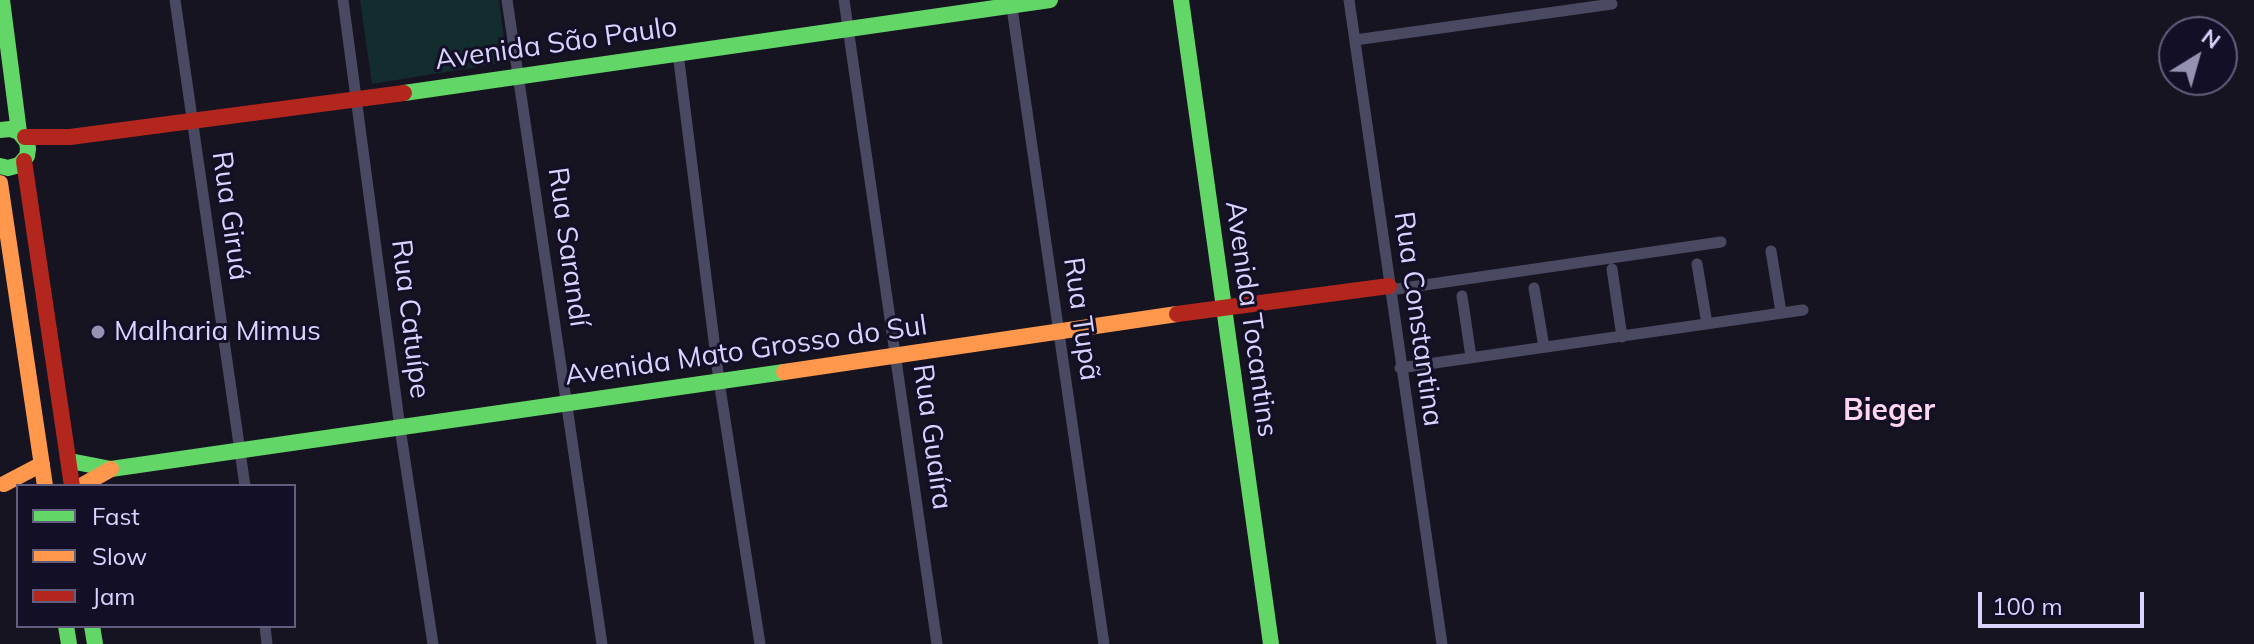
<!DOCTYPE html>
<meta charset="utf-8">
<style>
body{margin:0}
#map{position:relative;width:2254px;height:644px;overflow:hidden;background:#161421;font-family:Mulish,sans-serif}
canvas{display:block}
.legend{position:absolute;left:16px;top:484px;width:280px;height:144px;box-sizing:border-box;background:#130f26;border:2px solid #625e7d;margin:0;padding:10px 14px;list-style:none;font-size:24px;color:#d9d4ff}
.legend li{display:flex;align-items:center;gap:16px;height:40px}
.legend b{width:40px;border:2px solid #625e7d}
.north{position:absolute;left:2158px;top:16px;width:80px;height:80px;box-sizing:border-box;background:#130f26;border:2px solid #625e7d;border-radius:50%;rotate:37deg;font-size:22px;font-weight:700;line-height:32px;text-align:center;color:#d9d4ff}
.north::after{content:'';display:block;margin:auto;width:28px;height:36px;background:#9591b1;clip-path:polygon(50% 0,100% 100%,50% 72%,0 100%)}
.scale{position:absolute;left:1978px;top:592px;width:166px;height:36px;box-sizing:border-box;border:4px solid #d9d4ff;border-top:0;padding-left:10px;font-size:24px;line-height:28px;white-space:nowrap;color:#d9d4ff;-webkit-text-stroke:6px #130f26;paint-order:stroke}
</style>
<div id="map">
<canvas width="2254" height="644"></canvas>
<ul class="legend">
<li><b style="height:10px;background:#63d668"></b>Fast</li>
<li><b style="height:10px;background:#ff974d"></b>Slow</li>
<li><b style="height:10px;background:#b3261e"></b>Jam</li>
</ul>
<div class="north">N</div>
<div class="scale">100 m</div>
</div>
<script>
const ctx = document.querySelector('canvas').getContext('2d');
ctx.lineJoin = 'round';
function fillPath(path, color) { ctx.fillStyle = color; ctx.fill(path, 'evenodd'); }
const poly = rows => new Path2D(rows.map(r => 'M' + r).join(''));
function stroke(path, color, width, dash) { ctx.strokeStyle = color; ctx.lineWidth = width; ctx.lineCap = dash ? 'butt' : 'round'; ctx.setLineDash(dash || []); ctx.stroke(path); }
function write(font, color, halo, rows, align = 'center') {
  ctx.font = font + ' Mulish,sans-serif'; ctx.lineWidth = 6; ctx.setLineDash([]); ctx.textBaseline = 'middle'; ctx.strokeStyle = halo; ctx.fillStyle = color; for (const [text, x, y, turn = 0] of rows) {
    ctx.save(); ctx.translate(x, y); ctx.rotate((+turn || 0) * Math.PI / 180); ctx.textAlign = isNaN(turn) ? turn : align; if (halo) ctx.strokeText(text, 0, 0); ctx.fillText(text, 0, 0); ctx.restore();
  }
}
fillPath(poly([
 [360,0,499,0,507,62,372,84]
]), '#132c2d');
stroke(poly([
 [175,0,245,486],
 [343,0,400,428,433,644],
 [507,0,602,644],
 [844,0,937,644],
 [1349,0,1442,644],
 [1011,1,1104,644],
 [1355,40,1612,4],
 [678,53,719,381,760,644],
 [1771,251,1781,312],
 [1697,264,1707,324],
 [1612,269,1622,337],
 [1534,288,1544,347],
 [1390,290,1721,242],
 [1462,296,1471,357],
 [1400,368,1803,310],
 [265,626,267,644]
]), '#4a4962', 11);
stroke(poly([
 [2,0,19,132],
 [1181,0,1271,644],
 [404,93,1050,0],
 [0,130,10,129,19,132,27,142,28,149,27,156,19,165,8,168,0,166],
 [70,461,111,469,784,372],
 [66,626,69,644],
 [92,626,95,644]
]), '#63d668', 16);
stroke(poly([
 [0,183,45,486],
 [784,372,1177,314],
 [4,484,42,464],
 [81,486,111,469]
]), '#ff974d', 16);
stroke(poly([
 [25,137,70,137,404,93],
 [24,161,72,486],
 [1177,314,1389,286]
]), '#b3261e', 16);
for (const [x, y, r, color] of [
 [98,332,8,"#9591b1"]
]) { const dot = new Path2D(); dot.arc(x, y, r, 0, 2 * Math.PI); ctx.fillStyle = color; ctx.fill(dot); stroke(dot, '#130f26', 3); }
write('28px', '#d9d4ff', '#130f26', [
 ["Avenida São Paulo",556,44,-8],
 ["Rua Giruá",230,216,82],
 ["Rua Sarandí",568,247,82],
 ["Rua Catuípe",410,319,83],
 ["Rua Tupã",1081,319,82],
 ["Avenida Tocantins",1251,319,82],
 ["Rua Constantina",1418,319,82],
 ["Avenida Mato Grosso do Sul",746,351,-8],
 ["Rua Guaíra",932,437,82]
]);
write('28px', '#d9d4ff', '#130f26', [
 ["Malharia Mimus",114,332]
], 'left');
write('bold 30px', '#ffd6f0', '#130f26', [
 ["Bieger",1889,411]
]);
</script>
